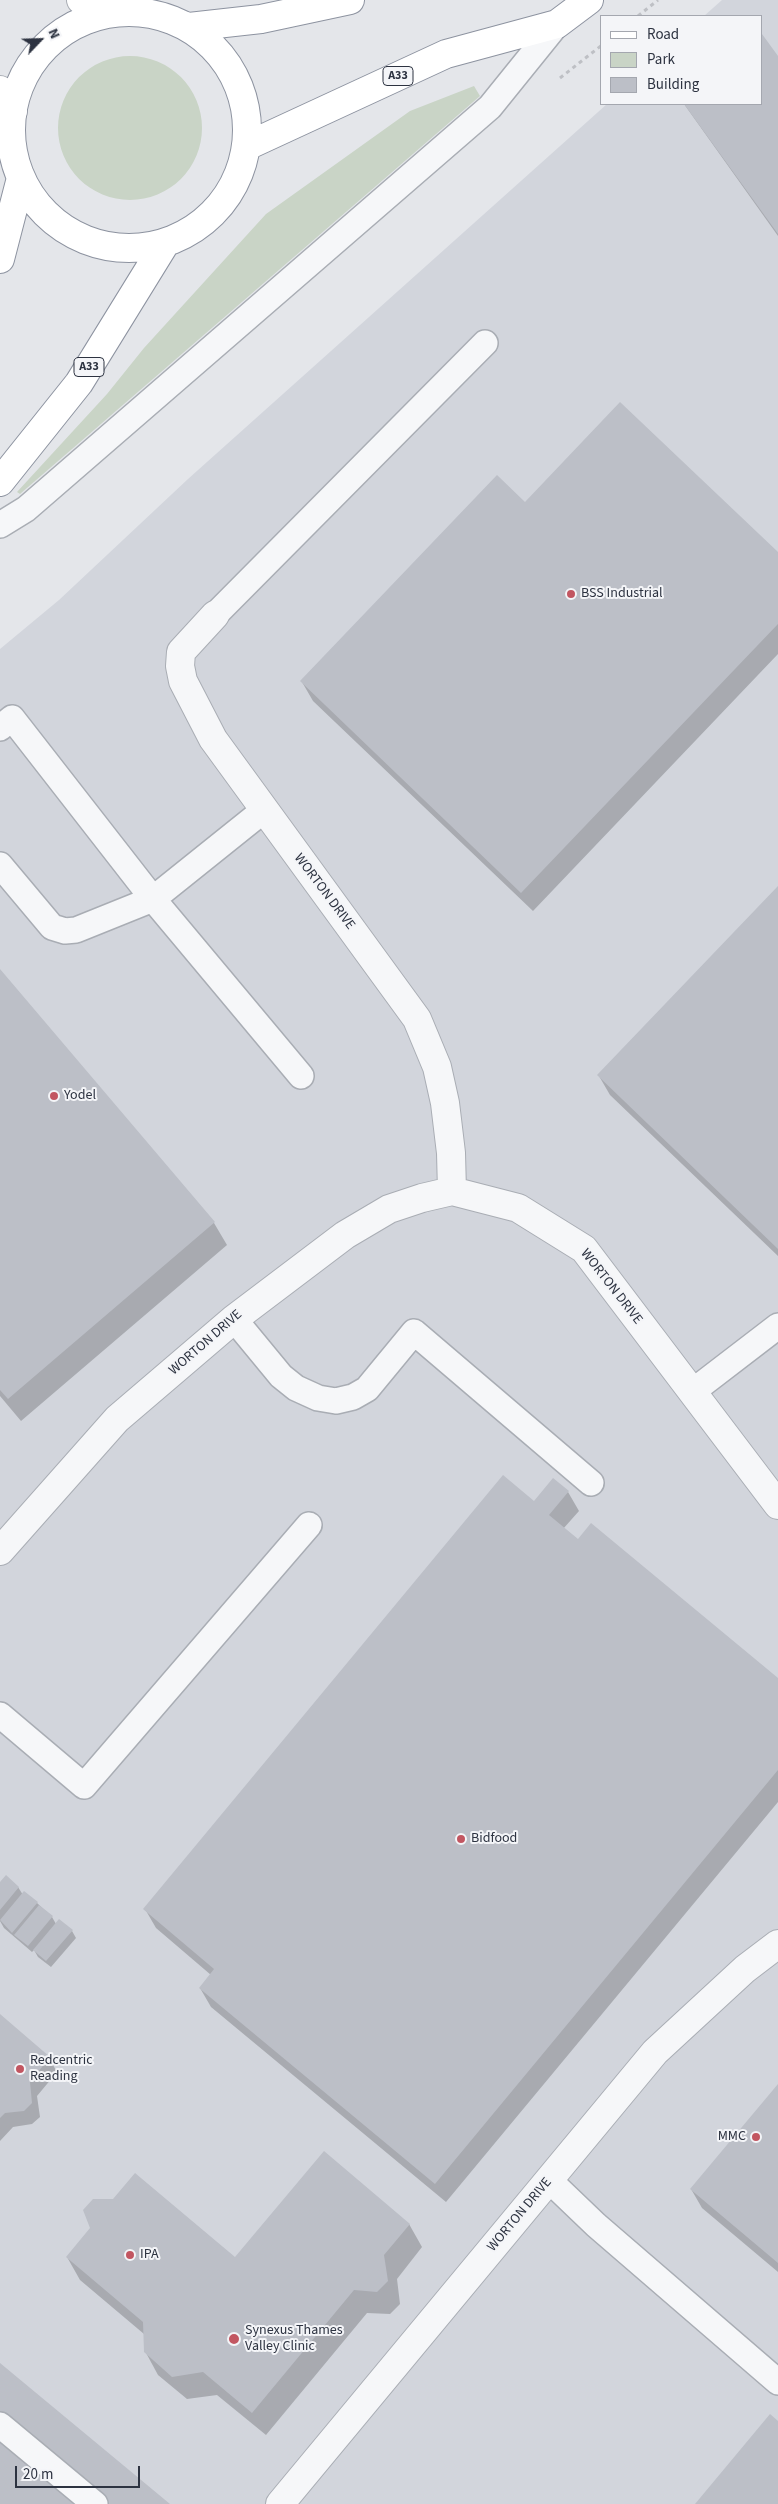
<!DOCTYPE html>
<style>
body{margin:0}
#map{position:relative;width:778px;height:2504px;overflow:hidden;background:#e4e6ea;font-family:"Source Sans 3",sans-serif}
canvas{display:block}
.legend{position:absolute;left:600px;top:15px;width:162px;height:90px;box-sizing:border-box;background:#f4f5f8;border:1px solid #a4a7af;margin:0;padding:6px 9px;list-style:none;font-size:15px;color:#2d3341}
.legend li{display:flex;align-items:center;gap:10px;height:25px}
.legend b{width:25px;border:1px solid #a4a7af}
.north{position:absolute;left:15px;top:15px;width:50px;height:50px;-webkit-text-stroke:4px #f4f5f8;paint-order:stroke;rotate:66deg;font-size:14px;font-weight:700;line-height:20px;text-align:center;color:#2d3341}
.north::after{content:'';display:block;margin:auto;width:18px;height:22px;background:#2d3341;clip-path:polygon(50% 0,100% 100%,50% 72%,0 100%)}
.scale{position:absolute;left:15px;top:2466px;width:125px;height:22px;box-sizing:border-box;border:2px solid #2d3341;border-top:0;padding-left:6px;font-size:15px;line-height:18px;white-space:nowrap;color:#2d3341;-webkit-text-stroke:4px #f4f5f8;paint-order:stroke}
</style>
<div id="map">
<canvas width="778" height="2504"></canvas>
<ul class="legend">
<li><b style="height:6px;background:#fff"></b>Road</li>
<li><b style="height:14px;background:#c9d4c6"></b>Park</li>
<li><b style="height:14px;background:#bcbfc7"></b>Building</li>
</ul>
<div class="north">N</div>
<div class="scale">20 m</div>
</div>
<script>
const ctx = document.querySelector('canvas').getContext('2d');
ctx.lineJoin = 'round';
function fillPath(path, color) { ctx.fillStyle = color; ctx.fill(path, 'evenodd'); }
const poly = rows => new Path2D(rows.map(r => 'M' + r).join(''));
function stroke(path, color, width, dash) { ctx.strokeStyle = color; ctx.lineWidth = width; ctx.lineCap = dash ? 'butt' : 'round'; ctx.setLineDash(dash || []); ctx.stroke(path); }
function write(font, color, halo, rows, align = 'center') {
  ctx.font = font + ' "Source Sans 3",sans-serif'; ctx.lineWidth = 4; ctx.setLineDash([]); ctx.textBaseline = 'middle'; ctx.strokeStyle = halo; ctx.fillStyle = color; for (const [text, x, y, turn = 0] of rows) {
    ctx.save(); ctx.translate(x, y); ctx.rotate((+turn || 0) * Math.PI / 180); ctx.textAlign = isNaN(turn) ? turn : align; if (halo) ctx.strokeText(text, 0, 0); ctx.fillText(text, 0, 0); ctx.restore();
  }
}
fillPath(poly([
 [722,0,778,0,778,2504,0,2504,0,649,59,600,188,479,607,104,762,104,762,16,704,16]
]), '#d2d5dc');
fillPath(poly([
 '58 128a72 72 0 1 1 144 0a72 72 0 1 1-144 0Z',
 [474,86,480,96,20,494,17,492,107,394,144,348,266,214,410,111]
]), '#c9d4c6');
fillPath(poly([
 [762,36,778,59,778,236,684,104,762,104],
 [525,503,778,554,778,654,533,911,313,701,302,682],
 [778,888,778,1256,610,1095,599,1076],
 [0,971,214,1223,227,1245,21,1421,0,1396],
 [568,1492,579,1511,563,1529,778,1680,778,1802,446,2202,211,2007,200,1988,211,1975,156,1928,145,1909,534,1503],
 [0,1884,18,1887,23,1895,37,1903,52,1917,56,1924,72,1931,76,1938,51,1967,38,1957,34,1950,32,1952,4,1928,0,1921],
 [0,2016,49,2058,57,2072,37,2096,40,2117,32,2124,13,2127,0,2141],
 [778,2086,778,2272,702,2208,691,2189],
 [409,2224,422,2247,397,2279,400,2304,390,2314,367,2313,266,2435,217,2395,187,2399,158,2375,145,2351,144,2334,80,2280,67,2257,236,2259]
]), '#0003');
fillPath(poly([
 [762,34,778,56,778,234,684,104,762,104],
 [620,402,778,552,778,624,521,893,300,681,497,475,525,502],
 [778,886,778,1249,597,1075],
 [0,969,215,1222,8,1399,0,1390],
 [503,1475,534,1501,553,1478,569,1491,549,1515,578,1539,591,1523,778,1678,778,1770,435,2184,199,1988,214,1969,143,1909],
 [6,1875,19,1887,0,1910,0,1882],
 [24,1891,38,1902,12,1933,0,1920],
 [39,1905,53,1916,28,1946,14,1935],
 [59,1919,73,1930,46,1961,33,1950],
 [0,2014,50,2057,30,2082,32,2103,24,2111,5,2113,0,2118],
 [778,2084,778,2263,690,2189],
 [324,2151,410,2224,384,2255,388,2281,377,2292,354,2290,252,2413,203,2372,172,2377,144,2352,143,2322,66,2257,90,2228,83,2210,93,2199,113,2199,135,2173,235,2257],
 [0,2363,170,2504,0,2504],
 [770,2414,778,2421,778,2504,695,2504]
]), '#bcbfc7');
const lane = poly([
 [0,525,26,509,490,107,557,24],
 [215,615,485,343],
 [0,728,12,718,153,899,76,930,65,931,52,927,0,865],
 [264,810,153,899,301,1076],
 [234,1319,281,1376,296,1388,318,1398,336,1401,353,1397,367,1389,414,1332,591,1483],
 [692,1392,778,1326],
 [0,1715,84,1786,309,1525],
 [549,2180,596,2225,778,2382],
 [0,2425,95,2504]
]);
const street = poly([
 [215,615,181,652,180,666,183,681,213,739,417,1019,437,1067,445,1103,451,1153,452,1191],
 [0,1551,117,1419,234,1319,345,1235,389,1209,422,1198,452,1191,518,1208,584,1249,778,1505],
 [280,2504,655,2052,745,1969,778,1944]
]);
const secondary = poly([
 [81,0,104,14],
 [0,90,13,111]
]);
const highway = poly([
 '11 130a118 118 0 1 1 236 0a118 118 0 1 1-236 0Z',
 [189,27,261,19,350,0],
 [247,146,446,54,557,24,589,0],
 [0,259,21,178],
 [0,482,79,383,166,242]
]);
stroke(lane, '#a9adb4', 28);
stroke(street, '#a9adb4', 30);
stroke(secondary, '#a9adb4', 30);
stroke(highway, '#8d93a0', 30);
stroke(poly([
 [638,16,658,0],
 [560,78,602,45]
]), '#bec0c5', 3, [4, 4]);
stroke(lane, '#f6f7f9', 25);
stroke(street, '#f6f7f9', 28);
stroke(secondary, '#fff', 28);
stroke(highway, '#fff', 28);
for (const [x, y, r, color] of [
 [571,594,5,"#c25661"],
 [54,1096,5,"#c25661"],
 [461,1839,5,"#c25661"],
 [20,2069,5,"#c25661"],
 [756,2137,5,"#c25661"],
 [130,2255,5,"#c25661"],
 [234,2339,6,"#c25661"]
]) { const dot = new Path2D(); dot.arc(x, y, r, 0, 2 * Math.PI); ctx.fillStyle = color; ctx.fill(dot); stroke(dot, '#f4f5f8', 2); }
for (const [x, y, w] of [
 [398,76,30],
 [89,367,30]
]) { const box = new Path2D(); box.roundRect(x - w / 2, y - 9.5, w, 19, 4); ctx.fillStyle = '#f4f5f8'; ctx.fill(box); stroke(box, '#2d3341', 1); }
write('bold 12px', '#2d3341', null, [
 ["A33",398,76],
 ["A33",89,367]
]);
write('14px', '#2d3341', '#f4f5f8', [
 ["BSS Industrial",581,594],
 ["Yodel",64,1096],
 ["Bidfood",471,1839],
 ["Redcentric",30,2061],
 ["Reading",30,2077],
 ["MMC",746,2137,"right"],
 ["IPA",140,2255],
 ["Synexus Thames",245,2331],
 ["Valley Clinic",245,2347]
], 'left');
write('14px', '#2d3341', '#f4f5f8', [
 ["WORTON DRIVE",324,892,53],
 ["WORTON DRIVE",611,1287,52],
 ["WORTON DRIVE",206,1343,-41],
 ["WORTON DRIVE",520,2215,-50]
]);
</script>
